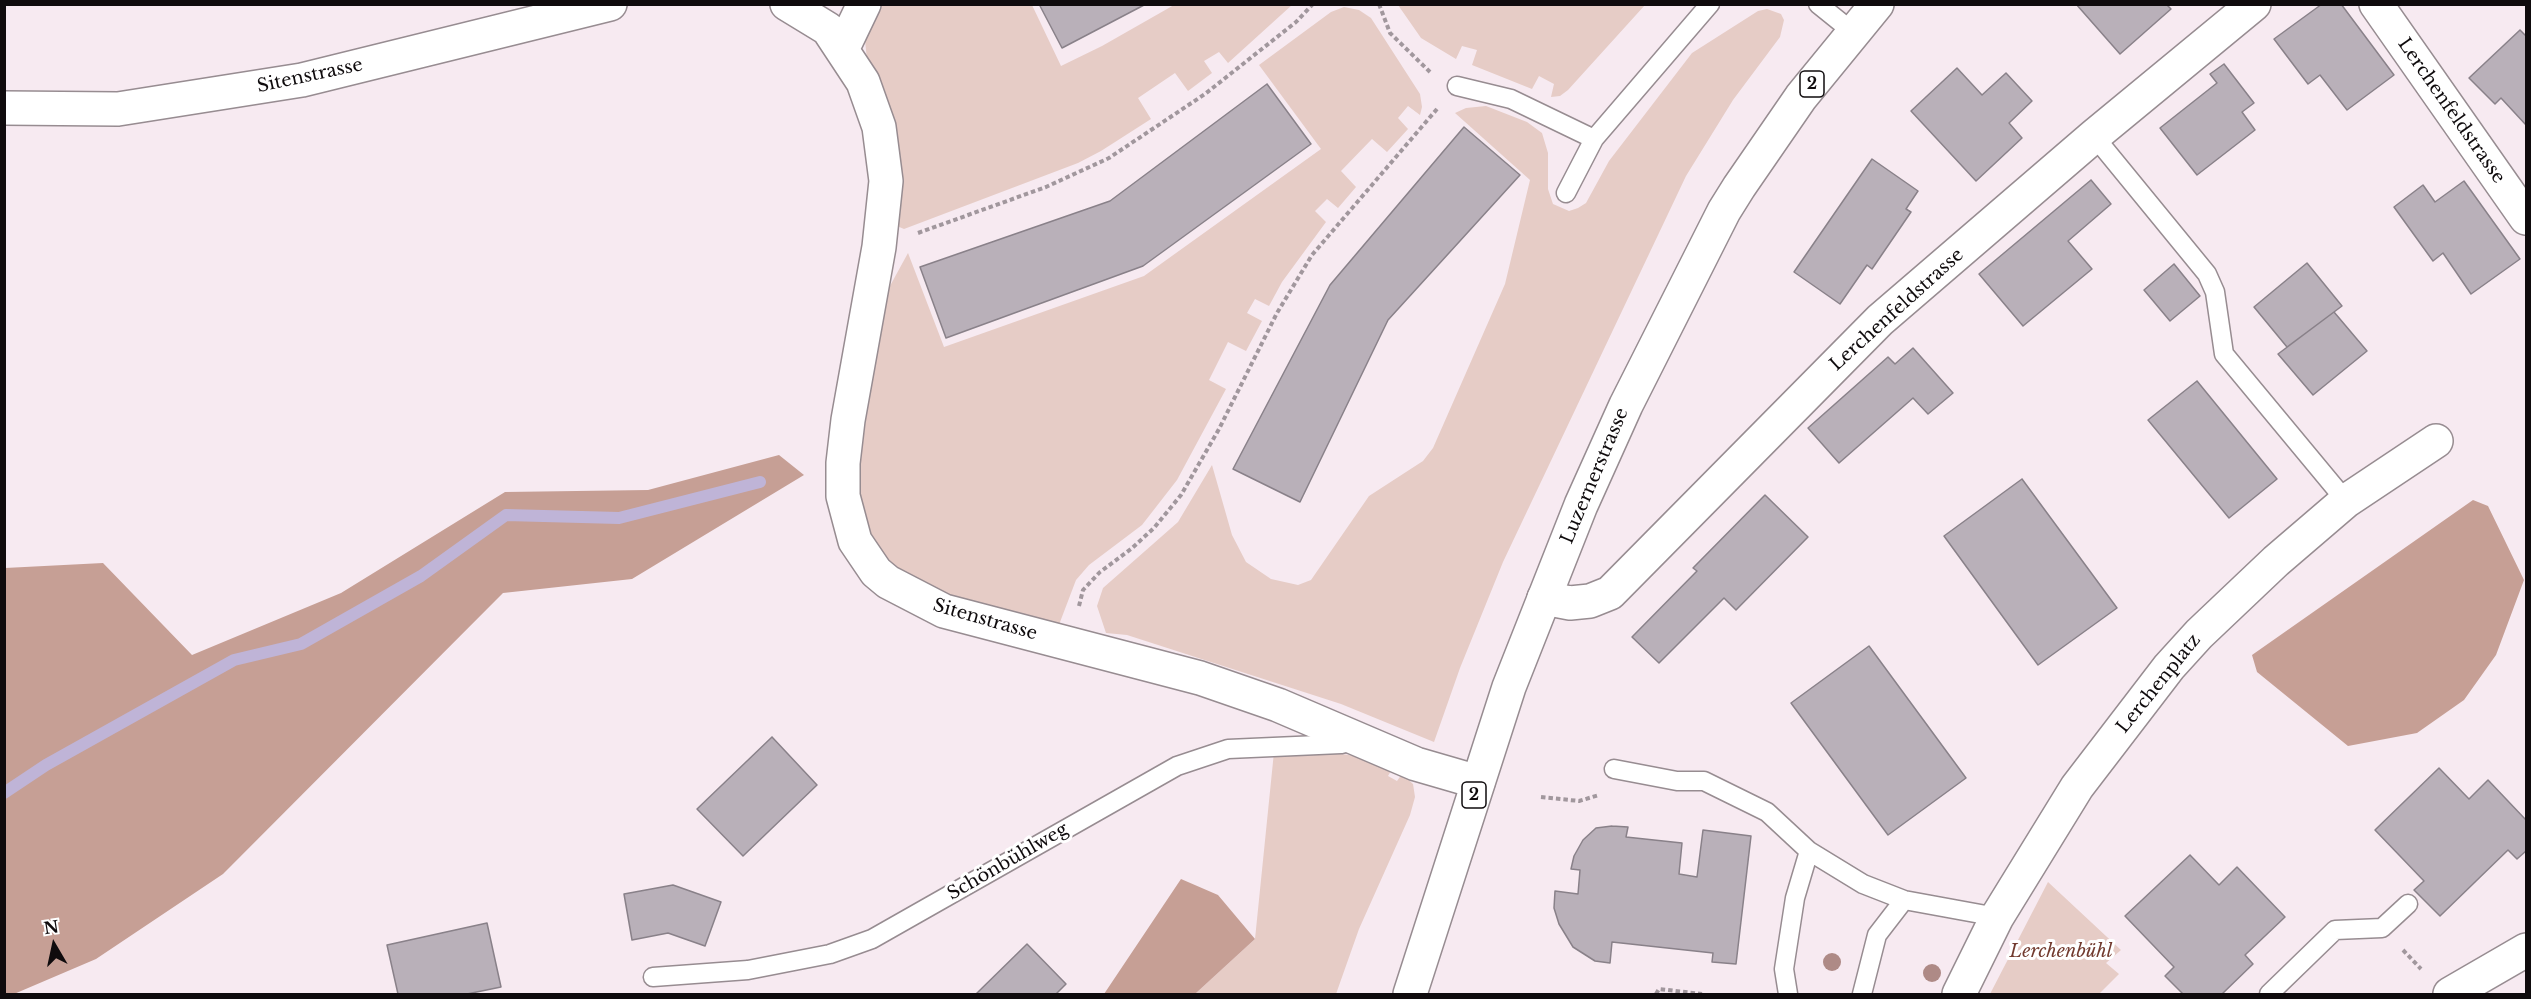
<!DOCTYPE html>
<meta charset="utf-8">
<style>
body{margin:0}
#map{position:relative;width:2531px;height:999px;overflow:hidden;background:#f7eaf1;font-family:"Libre Baskerville",serif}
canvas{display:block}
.frame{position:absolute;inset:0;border:6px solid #0f0b0d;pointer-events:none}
.north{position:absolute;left:24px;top:915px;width:60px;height:60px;-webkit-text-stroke:4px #fff;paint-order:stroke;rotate:351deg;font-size:16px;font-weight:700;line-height:24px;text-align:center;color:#0f0b0d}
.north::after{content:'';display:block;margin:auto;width:21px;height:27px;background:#0f0b0d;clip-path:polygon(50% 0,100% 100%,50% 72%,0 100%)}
</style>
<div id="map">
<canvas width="2531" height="999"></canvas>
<div class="frame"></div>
<div class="north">N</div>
</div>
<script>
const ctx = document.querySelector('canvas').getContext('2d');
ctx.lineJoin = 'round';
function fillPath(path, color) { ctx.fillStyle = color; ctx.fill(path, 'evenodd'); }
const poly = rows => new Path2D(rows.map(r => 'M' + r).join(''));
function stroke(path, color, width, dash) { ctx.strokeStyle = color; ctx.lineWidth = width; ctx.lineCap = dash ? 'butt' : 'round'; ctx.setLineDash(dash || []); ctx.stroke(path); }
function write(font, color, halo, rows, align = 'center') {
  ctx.font = font + ' "Libre Baskerville",serif'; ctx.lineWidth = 6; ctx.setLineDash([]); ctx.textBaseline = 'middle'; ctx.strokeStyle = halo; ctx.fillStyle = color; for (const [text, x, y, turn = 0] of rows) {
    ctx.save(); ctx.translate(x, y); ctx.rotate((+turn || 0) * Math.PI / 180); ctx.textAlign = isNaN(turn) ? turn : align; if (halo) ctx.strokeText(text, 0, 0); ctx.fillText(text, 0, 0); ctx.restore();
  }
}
fillPath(poly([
 [1463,4,1465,6,1645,5,1568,90,1560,96,1551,97,1554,84,1539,76,1532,89,1472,65,1477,50,1462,46,1456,59,1421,38,1398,5],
 [877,5,1032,5,1061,66,1102,46,1174,5,1292,5,1228,63,1219,52,1204,61,1212,73,1188,91,1175,73,1138,98,1151,119,1101,151,1078,163,904,229,897,226,867,60,865,40],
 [1344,7,1359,10,1371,18,1420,94,1422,107,1420,115,1408,106,1398,118,1408,129,1387,152,1372,139,1341,171,1356,187,1338,208,1327,199,1315,211,1326,222,1282,282,1269,306,1255,299,1247,313,1262,321,1246,351,1228,342,1209,380,1226,389,1177,480,1142,525,1089,565,1076,580,1057,630,977,611,886,565,860,522,854,472,879,306,908,253,944,347,1144,276,1321,149,1259,65,1331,12],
 [1767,9,1781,14,1784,20,1780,37,1733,100,1686,176,1503,562,1460,668,1434,742,1341,704,1127,635,1106,633,1097,606,1103,588,1178,522,1212,465,1232,535,1246,562,1271,579,1298,585,1311,580,1369,496,1423,461,1433,448,1505,284,1530,180,1455,113,1466,108,1486,106,1527,122,1542,133,1548,153,1548,189,1553,204,1569,211,1578,208,1586,203,1609,161,1692,53,1758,11],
 [1274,752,1335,753,1369,758,1392,769,1388,776,1397,781,1402,774,1413,784,1415,797,1410,815,1359,929,1336,994,1195,994,1255,939],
 [2048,882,2121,950,2106,963,2119,974,2099,994,1990,994]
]), '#e6ccc6');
fillPath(poly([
 [779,455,804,475,632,579,503,593,223,874,96,959,14,994,5,994,5,568,103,563,192,655,341,593,505,492,648,490],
 [2473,500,2488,506,2524,580,2496,655,2464,700,2417,733,2348,746,2257,672,2252,655],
 [1181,879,1218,895,1255,939,1195,994,1104,994]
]), '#c69f95');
stroke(poly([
 [4,793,46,765,234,660,301,644,421,576,506,515,619,518,760,482]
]), '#bfb4d7', 12);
const building = poly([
 [1039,4,1146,4,1062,48,1039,4],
 [2076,4,2166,4,2171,9,2120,54,2076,4],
 [2322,4,2341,4,2394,75,2347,110,2320,75,2308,84,2274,39,2322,4],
 [2520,30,2526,36,2526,125,2501,98,2495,104,2469,78,2520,30],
 [2224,64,2254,103,2242,112,2255,130,2197,175,2160,128,2217,83,2210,74,2224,64],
 [1957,68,1982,95,2006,73,2032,101,2009,123,2022,138,1976,181,1911,111,1957,68],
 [1267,84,1311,144,1143,266,946,338,920,267,1110,201,1267,84],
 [1464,127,1520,175,1388,320,1300,502,1233,469,1330,285,1464,127],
 [1872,159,1918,191,1906,209,1911,212,1872,269,1867,265,1840,304,1794,272,1872,159],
 [2091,180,2111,204,2068,241,2092,269,2023,326,1979,274,2091,180],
 [2464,181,2520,259,2471,294,2443,253,2433,261,2394,207,2423,185,2435,202,2464,181],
 [2307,263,2342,306,2287,347,2254,307,2307,263],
 [2174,264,2200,296,2170,321,2144,290,2174,264],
 [2334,312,2367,351,2313,395,2278,354,2334,312],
 [1913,348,1953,393,1928,414,1913,398,1839,463,1808,428,1888,357,1895,364,1913,348],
 [2197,381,2277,479,2229,518,2148,420,2197,381],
 [2022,479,2117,608,2038,665,1944,536,2022,479],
 [1765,495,1808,537,1736,610,1724,598,1659,663,1632,637,1697,571,1693,568,1765,495],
 [1869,646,1966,778,1888,835,1791,703,1869,646],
 [772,737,817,785,743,856,697,809,772,737],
 [2439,768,2469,799,2488,780,2526,820,2526,851,2517,859,2508,850,2440,916,2414,890,2424,881,2375,830,2439,768],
 [1612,826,1628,827,1626,837,1682,843,1679,874,1697,877,1703,830,1751,836,1736,964,1712,962,1713,953,1612,942,1610,963,1595,961,1573,947,1559,924,1554,908,1555,891,1578,894,1580,870,1571,869,1574,856,1583,840,1596,828,1612,826],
 [2190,855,2219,885,2237,867,2285,917,2245,955,2253,964,2222,994,2183,994,2165,976,2174,967,2125,916,2190,855],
 [673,885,721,902,705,946,668,933,632,940,624,894,673,885],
 [487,923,501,987,467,994,398,994,387,945,487,923],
 [1027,944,1066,984,1056,994,976,994,1027,944]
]);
fillPath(building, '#b9b0b9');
stroke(building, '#898189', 1.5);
const service = poly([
 [1818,4,1854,33],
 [1457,86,1511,99,1594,139],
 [2094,136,2207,274,2215,292,2224,354,2346,501],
 [1566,193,1594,139,1710,4],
 [1614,769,1677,781,1704,781,1767,812,1809,851,1863,884,1904,900,1997,917],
 [653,977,748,970,830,954,872,939,1177,766,1228,749,1341,744,1352,741],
 [1788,994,1784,969,1795,898,1809,851],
 [1862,994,1877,935,1904,900],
 [2269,994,2335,930,2382,928,2408,904]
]);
const minor = poly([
 [787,4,828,29,863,82,879,127,886,181,879,247,848,420,843,463,843,496,855,541,876,572,888,582,944,611,1200,678,1278,705,1416,764,1478,782],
 [2376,4,2526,218],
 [842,50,864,4],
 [4,108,118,109,302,80,610,4],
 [1544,598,1570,603,1590,601,1610,593,1880,320,2094,136,2254,4],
 [1959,994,1997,917,2077,787,2169,667,2199,634,2276,561,2346,501,2436,441],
 [2450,994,2526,950]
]);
const primary = poly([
 [1410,994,1509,687,1581,505,1626,405,1724,211,1739,187,1801,97,1877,4]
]);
stroke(service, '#978c91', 21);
stroke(minor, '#978c91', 36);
stroke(primary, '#978c91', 36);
stroke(poly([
 [1379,4,1390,33,1430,72],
 [918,233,1046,187,1109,158,1205,94,1296,22,1313,4],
 [1079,606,1083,590,1100,572,1131,549,1154,528,1181,495,1219,429,1277,313,1312,255,1437,109],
 [1541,797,1579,801,1599,795],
 [2403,950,2421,969],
 [1656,994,1659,989,1702,994]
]), '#a1979d', 4, [4.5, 3]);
stroke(service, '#fff', 18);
stroke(minor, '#fff', 33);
stroke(primary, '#fff', 33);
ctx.fillStyle = '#ae8a86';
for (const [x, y] of [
 [1832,962],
 [1932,973]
]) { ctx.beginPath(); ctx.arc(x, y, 9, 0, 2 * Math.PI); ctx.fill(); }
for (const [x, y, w] of [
 [1812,84,24],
 [1474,795,24]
]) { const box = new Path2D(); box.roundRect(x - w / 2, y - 13, w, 26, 4.5); ctx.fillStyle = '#fff'; ctx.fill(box); stroke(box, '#0f0b0d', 1.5); }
write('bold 16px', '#0f0b0d', null, [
 ["2",1812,84],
 ["2",1474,795]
]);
write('18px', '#0f0b0d', '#fff', [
 ["Sitenstrasse",310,76,-12],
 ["Lerchenfeldstrasse",2451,111,55],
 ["Lerchenfeldstrasse",1897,310,-42],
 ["Luzernerstrasse",1595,476,-67],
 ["Sitenstrasse",985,620,16],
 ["Lerchenplatz",2159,684,-51],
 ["Schönbühlweg",1008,862,-30]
]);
write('italic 18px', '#723b2f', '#fff', [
 ["Lerchenbühl",2061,952]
]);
</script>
